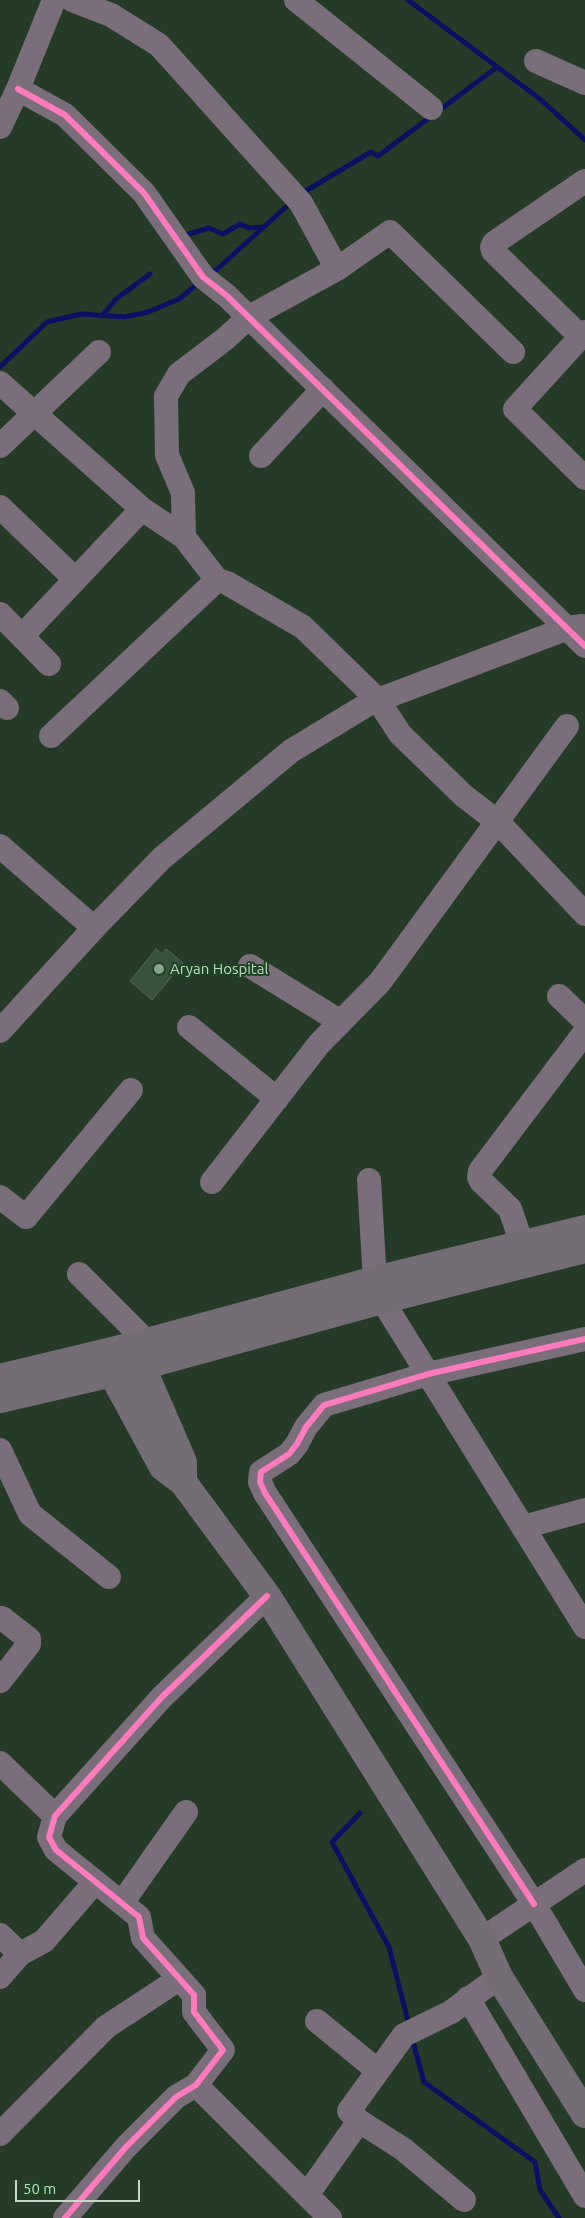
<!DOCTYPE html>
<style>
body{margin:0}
#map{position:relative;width:585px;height:2218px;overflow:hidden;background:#253b28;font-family:Ubuntu,sans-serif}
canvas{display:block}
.scale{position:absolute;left:15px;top:2180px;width:125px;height:22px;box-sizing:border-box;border:2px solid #c2d9c4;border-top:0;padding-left:6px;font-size:15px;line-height:18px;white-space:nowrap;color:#c2d9c4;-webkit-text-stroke:4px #1b4522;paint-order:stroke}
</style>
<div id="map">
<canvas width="585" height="2218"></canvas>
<div class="scale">50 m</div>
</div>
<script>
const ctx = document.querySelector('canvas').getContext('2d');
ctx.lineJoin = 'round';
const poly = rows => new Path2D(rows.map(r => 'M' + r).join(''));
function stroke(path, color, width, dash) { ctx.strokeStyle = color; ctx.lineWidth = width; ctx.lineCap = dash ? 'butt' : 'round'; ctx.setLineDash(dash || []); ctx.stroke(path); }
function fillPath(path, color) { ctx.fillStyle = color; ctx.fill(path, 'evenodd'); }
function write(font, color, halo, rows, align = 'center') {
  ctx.font = font + ' Ubuntu,sans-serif'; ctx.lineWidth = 4; ctx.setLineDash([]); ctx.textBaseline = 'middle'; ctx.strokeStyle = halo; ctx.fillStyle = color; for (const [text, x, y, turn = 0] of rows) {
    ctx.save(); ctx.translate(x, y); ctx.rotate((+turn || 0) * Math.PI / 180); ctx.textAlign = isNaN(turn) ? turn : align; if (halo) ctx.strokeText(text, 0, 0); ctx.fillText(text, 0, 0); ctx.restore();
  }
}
stroke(poly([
 [408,0,540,99,585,140],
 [304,192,371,152,378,156,497,67],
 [182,236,209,228,223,234,240,224,249,228,262,227],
 [215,271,287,206],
 [102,316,116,299,150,274],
 [0,367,47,322,81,314,125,317,148,312,179,299,196,285],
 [360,1813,332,1842,389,1947,409,2025],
 [412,2038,424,2082,535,2162,540,2190,559,2218]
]), '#0b1162', 5);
const building = poly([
 [156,949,162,954,166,949,183,963,152,1000,130,981,156,949]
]);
fillPath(building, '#38523e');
stroke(building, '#546656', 1);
stroke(poly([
 [72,0,111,15,159,45,301,203,337,269],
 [296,0,431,108],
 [536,61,585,83],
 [18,89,65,115,144,193,203,277,227,296,585,646],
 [0,127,18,89,54,0],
 [585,332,515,409,585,478],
 [581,337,493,251,492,247,494,243,585,181],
 [0,383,142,509,184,537,217,580],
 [0,446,99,352],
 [261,456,323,389],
 [0,507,75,579],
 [184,537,183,493,167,455,166,396,179,374,225,339,249,317,337,269,390,232,513,352],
 [0,614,49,664],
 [22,636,142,509],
 [0,701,7,708],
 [51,736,217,580,227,583,303,627,378,700,400,734,464,796,498,822,585,914],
 [0,846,94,928],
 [250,966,341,1022],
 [559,996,585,1021],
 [189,1027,277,1099],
 [0,1031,94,928,162,858,291,751,370,703,568,628,582,626],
 [369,1180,375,1281,382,1300,585,1627],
 [212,1182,319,1044,380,982,567,726],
 [0,1197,26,1217,131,1090],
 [526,1262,522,1244,510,1209,481,1181,479,1177,480,1171,585,1032],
 [79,1274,147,1342],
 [585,1339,428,1374,324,1405,306,1427,297,1444,289,1454,261,1472,260,1482,265,1493,534,1904,585,1990],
 [0,1450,30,1514,109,1577],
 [523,1527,585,1510],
 [0,1681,29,1644,29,1639,2,1618],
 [0,1763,55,1816],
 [122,1903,186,1812],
 [0,1935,20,1954],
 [482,1939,585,1870],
 [0,1977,20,1954,44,1941,95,1882],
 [468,1998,585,2196],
 [317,2021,378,2071],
 [196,2085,330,2218],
 [359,2121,403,2149,464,2200],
 [0,2134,106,2027,179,1979],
 [307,2195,359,2121,349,2111,404,2035,451,2012,499,1977],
 [65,2218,126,2147,176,2097,196,2085,223,2050,194,2012,194,1995,143,1938,139,1917,56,1850,49,1837,55,1816,162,1697,267,1596]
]), '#7a6e7a', 24);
stroke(poly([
 [134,1349,183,1462,183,1482],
 [105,1353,112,1373,163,1467,183,1482,267,1596,482,1939,499,1977,585,2114],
 [0,1378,132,1346,379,1279,585,1229],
 [0,1399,142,1366,382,1300,585,1249]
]), '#756d75', 28);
stroke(poly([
 [18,89,65,115,144,193,203,277,227,296,585,646],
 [534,1904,265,1493,260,1482,261,1472,289,1454,297,1444,306,1427,324,1405,428,1374,585,1339],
 [65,2218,126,2147,176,2097,196,2085,223,2050,194,2012,194,1995,143,1938,139,1917,56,1850,49,1837,55,1816,162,1697,267,1596]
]), '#fd7abc', 6);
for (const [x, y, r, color] of [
 [159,969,6,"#8ba28d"]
]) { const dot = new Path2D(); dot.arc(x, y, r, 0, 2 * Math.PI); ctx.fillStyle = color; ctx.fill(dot); stroke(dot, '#1b4522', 2); }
write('15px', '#c2d9c4', '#1b4522', [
 ["Aryan Hospital",170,969]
], 'left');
</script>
